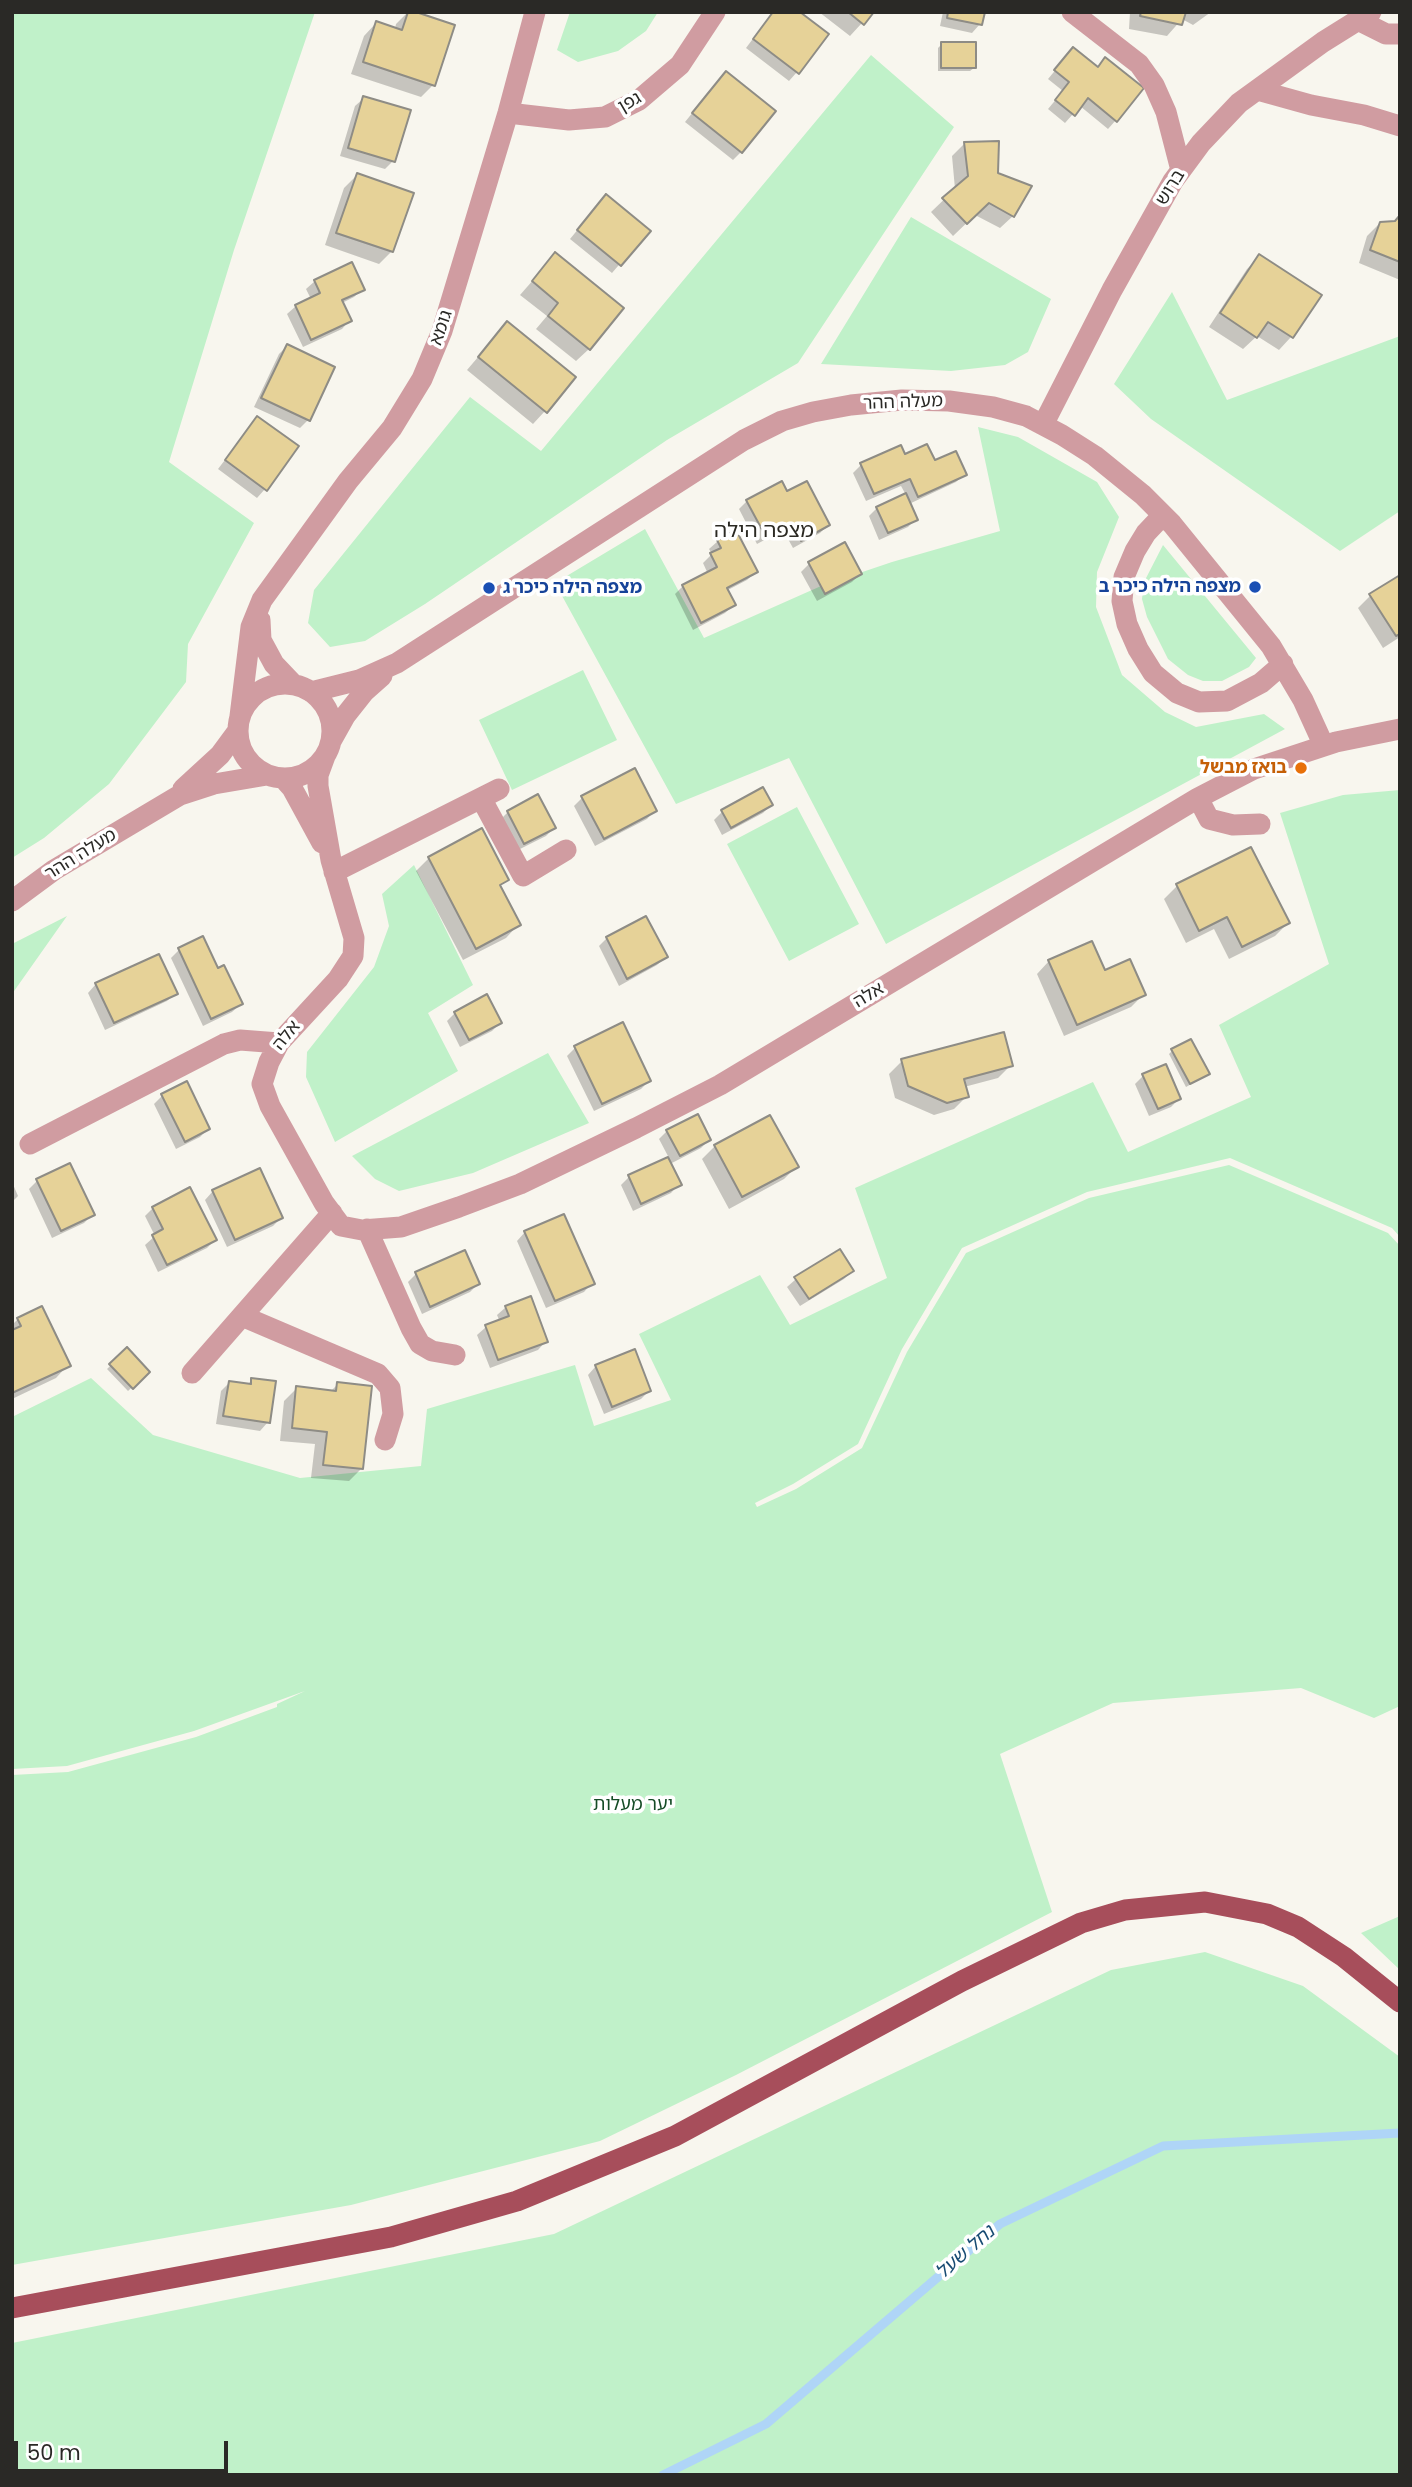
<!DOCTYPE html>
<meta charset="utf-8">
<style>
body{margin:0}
#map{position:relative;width:1412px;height:2487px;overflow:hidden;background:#f8f6ee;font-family:Poppins,sans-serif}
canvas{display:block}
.frame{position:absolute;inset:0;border:14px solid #2a2926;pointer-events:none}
.scale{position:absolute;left:14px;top:2441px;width:214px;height:32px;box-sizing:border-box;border:4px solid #2a2926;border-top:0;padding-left:9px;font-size:21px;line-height:24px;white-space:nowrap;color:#2a2926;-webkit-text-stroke:5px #fff;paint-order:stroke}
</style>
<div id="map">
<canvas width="1412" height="2487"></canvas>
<div class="frame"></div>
<div class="scale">50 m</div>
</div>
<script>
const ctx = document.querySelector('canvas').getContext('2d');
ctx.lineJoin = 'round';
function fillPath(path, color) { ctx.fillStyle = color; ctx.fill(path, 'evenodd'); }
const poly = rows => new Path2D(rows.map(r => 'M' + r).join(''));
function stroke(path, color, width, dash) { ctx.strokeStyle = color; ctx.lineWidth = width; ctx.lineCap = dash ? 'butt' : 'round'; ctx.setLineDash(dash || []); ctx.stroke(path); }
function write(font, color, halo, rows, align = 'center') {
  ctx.font = font + ' Poppins,"Noto Sans Hebrew",sans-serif'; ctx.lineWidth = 7; ctx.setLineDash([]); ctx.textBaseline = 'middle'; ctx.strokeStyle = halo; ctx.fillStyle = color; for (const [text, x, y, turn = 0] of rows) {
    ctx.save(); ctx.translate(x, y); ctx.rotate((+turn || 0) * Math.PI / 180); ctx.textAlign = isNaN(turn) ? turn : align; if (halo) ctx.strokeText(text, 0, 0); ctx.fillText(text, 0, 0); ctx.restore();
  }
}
fillPath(poly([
 [12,12,315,12,234,250,169,462,254,523,188,644,186,682,109,784,44,838,12,858],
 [570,12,658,12,646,31,618,51,578,62,557,50],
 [871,55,954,127,798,363,667,440,425,604,365,641,330,647,308,623,314,590,470,397,541,451],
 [911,217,1051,299,1028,352,1005,365,951,371,821,364],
 [1172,292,1227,400,1400,336,1400,511,1340,551,1151,419,1114,384],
 [978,427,1018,437,1097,482,1119,517,1097,572,1096,607,1122,675,1165,712,1196,727,1264,714,1285,729,886,944,789,758,676,804,555,583,645,529,704,638,821,586,892,562,1000,531],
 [1163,545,1256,658,1249,667,1222,681,1203,681,1188,675,1168,659,1147,617,1142,599,1144,582],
 [583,670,617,740,512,790,479,720],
 [1400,790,1400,1237,1392,1228,1230,1158,1087,1192,962,1248,902,1349,858,1444,793,1484,755,1503,757,1507,796,1489,862,1448,907,1352,966,1253,1089,1198,1229,1165,1388,1233,1400,1246,1400,1706,1374,1718,1301,1688,1113,1703,1000,1754,1052,1912,736,2075,600,2141,351,2205,12,2265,12,1775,68,1772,196,1737,277,1707,277,1704,305,1691,194,1731,67,1766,12,1769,12,1417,91,1378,153,1435,300,1478,421,1466,427,1409,575,1365,594,1426,671,1400,639,1334,760,1275,790,1325,887,1278,855,1188,1093,1082,1128,1152,1251,1097,1219,1025,1329,964,1280,813,1343,795],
 [797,807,859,924,789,961,727,844],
 [414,865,473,985,428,1013,458,1071,335,1142,306,1077,307,1052,374,967,389,926,382,894],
 [67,916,12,994,12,944],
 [548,1053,589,1123,473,1173,399,1191,375,1179,352,1156],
 [1400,1916,1400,1970,1361,1933],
 [1205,1952,1303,1986,1400,2057,1400,2475,12,2475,12,2343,554,2234,1111,1970]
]), '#c0f1c9');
fillPath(poly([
 [408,12,433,85,421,97,351,74,364,36,376,23,395,29,396,24],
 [773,12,797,72,789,81,746,48],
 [819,12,872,12,850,36],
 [943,12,983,12,980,24,972,33,940,26],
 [1130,12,1211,12,1193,25,1182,19,1167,36,1129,29],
 [942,44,974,68,970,71,938,71,938,48],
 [1073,49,1097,68,1105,59,1116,120,1108,129,1080,106,1065,123,1048,109,1063,91,1048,79],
 [718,81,741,152,733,160,685,122],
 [364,98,393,161,385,169,340,156,355,106],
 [964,144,996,174,1013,216,1000,228,975,215,953,236,931,212,955,189,952,156],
 [357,175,392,251,379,264,325,245,344,188],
 [598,205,648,231,612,273,570,239],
 [1400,216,1400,280,1359,263,1367,236,1380,223,1394,223],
 [555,255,589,349,576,361,536,329,547,316,520,295],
 [1260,256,1319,295,1291,337,1279,350,1257,336,1243,349,1209,327,1247,269],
 [315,281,363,289,354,297,342,303,350,320,342,329,303,347,287,314,296,306,311,299,306,289],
 [507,323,545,411,533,424,467,370],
 [287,346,308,420,300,428,254,407,279,354],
 [257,418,265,489,257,498,218,469],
 [905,456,965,474,956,482,909,504,916,519,908,527,879,540,869,516,877,508,906,495,901,486,866,501,853,473,861,465],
 [786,494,828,525,820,533,793,548,783,530,757,544,739,509,747,501],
 [735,532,756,572,747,580,726,591,734,605,725,613,693,630,675,594,683,586,708,574,703,563,712,554,709,549,718,541],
 [809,564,860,574,852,582,817,601,801,572],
 [1400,577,1400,637,1383,648,1358,608,1371,595],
 [582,798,655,810,647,819,595,846,574,806],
 [771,805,763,813,722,835,714,820,722,812],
 [508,812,554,828,546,836,516,851,500,820],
 [1251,849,1288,923,1275,936,1229,959,1214,929,1186,943,1164,899,1177,886],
 [429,858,507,879,499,887,518,925,506,938,463,960,416,871],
 [607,938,666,957,657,965,619,986,599,946],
 [179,950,218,971,241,1004,232,1012,203,1026,171,958],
 [1049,961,1104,972,1144,994,1131,1007,1064,1036,1037,974],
 [96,984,176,993,167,1001,105,1030,88,993],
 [455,1013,500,1023,492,1031,460,1047,447,1021],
 [575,1048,649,1081,641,1089,594,1111,567,1056],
 [1172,1051,1204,1077,1186,1087,1169,1054],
 [902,1061,1011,1065,998,1078,964,1087,967,1096,954,1109,934,1115,895,1098,889,1074],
 [1143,1076,1179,1099,1171,1107,1149,1116,1135,1084],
 [162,1096,208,1129,200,1137,176,1149,154,1104],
 [769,1117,796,1167,784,1179,729,1209,702,1159,715,1146],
 [667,1131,709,1140,701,1148,670,1164,679,1184,671,1193,633,1211,621,1185,629,1177,669,1158,659,1139],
 [69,1165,93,1214,84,1223,52,1238,29,1189,37,1181],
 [12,1182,18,1196,12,1202],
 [213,1191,281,1218,273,1226,227,1247,205,1200],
 [153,1208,215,1240,207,1248,158,1272,145,1245,155,1236,145,1216],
 [525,1232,592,1283,584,1292,546,1308,517,1241],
 [852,1271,844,1279,800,1306,787,1287,796,1279],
 [416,1274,478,1284,470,1292,422,1314,408,1282],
 [506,1307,546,1341,538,1350,490,1368,477,1335,486,1327,500,1322,497,1315],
 [18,1319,68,1365,56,1378,12,1399,12,1325],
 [127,1350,148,1372,128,1391,107,1369],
 [596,1366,649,1391,641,1399,604,1414,588,1375],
 [252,1380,268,1422,260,1431,216,1424,221,1391,229,1383,247,1385],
 [338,1384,362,1468,349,1481,311,1478,315,1444,280,1441,284,1401,297,1388,330,1392]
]), '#0003');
stroke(poly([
 [663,2475,766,2424,1000,2224,1163,2146,1400,2133]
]), '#afd5f7', 9);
const building = poly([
 [408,12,416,12,455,25,435,86,363,62,376,21,402,30,408,12],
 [773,12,800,12,829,34,799,74,753,39,773,12],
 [848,12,874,12,864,25,848,12],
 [948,12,985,12,982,25,947,18,948,12],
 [1141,12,1186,12,1182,25,1140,16,1141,12],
 [941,42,976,42,976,68,941,68,941,42],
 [1073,47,1098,67,1105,57,1144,88,1117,122,1088,98,1075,116,1055,100,1069,82,1054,70,1073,47],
 [726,71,776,111,742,153,692,113,726,71],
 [363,96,411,110,395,162,348,148,363,96],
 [999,141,998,173,1032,186,1014,217,989,203,967,224,942,198,968,176,964,142,999,141],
 [357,173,414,193,393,252,336,233,357,173],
 [606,194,651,231,621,266,577,230,606,194],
 [1400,215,1400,262,1370,250,1380,222,1395,221,1400,215],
 [555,252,624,308,590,350,548,316,558,303,532,281,555,252],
 [1259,254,1322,295,1293,338,1268,322,1257,338,1220,313,1259,254],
 [352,262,365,290,342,300,352,321,311,340,295,305,320,293,314,280,352,262],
 [507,321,576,377,547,413,478,357,507,321],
 [287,344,335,367,310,421,261,398,287,344],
 [257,416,299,446,267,491,225,460,257,416],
 [927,444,935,460,956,451,967,475,918,497,910,479,874,494,860,463,901,445,905,454,927,444],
 [782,481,787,491,807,481,830,525,801,541,792,523,766,537,746,500,782,481],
 [906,493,918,520,888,533,876,507,906,493],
 [736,530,758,572,727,588,736,605,701,623,682,585,717,567,710,553,721,548,717,540,736,530],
 [845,542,862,574,825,594,808,562,845,542],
 [1400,575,1400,634,1396,636,1369,594,1400,575],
 [635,768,657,811,604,839,581,796,635,768],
 [763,787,773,805,731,828,721,810,763,787],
 [538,794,556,828,524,844,507,811,538,794],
 [482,828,509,880,500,885,521,925,476,949,428,857,482,828],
 [1251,847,1290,923,1242,947,1227,917,1199,931,1176,884,1251,847],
 [646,916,668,957,627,979,606,937,646,916],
 [203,936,218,968,224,965,243,1004,211,1019,178,948,203,936],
 [1092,941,1105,970,1130,959,1146,995,1077,1025,1048,960,1092,941],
 [159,954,178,994,114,1023,95,983,159,954],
 [487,994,502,1023,469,1040,454,1012,487,994],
 [623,1022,651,1081,602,1104,574,1046,623,1022],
 [1004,1032,1013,1066,964,1079,969,1097,947,1103,908,1086,901,1059,1004,1032],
 [1191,1039,1210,1074,1190,1084,1171,1049,1191,1039],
 [1166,1064,1181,1099,1158,1109,1142,1074,1166,1064],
 [187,1081,210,1129,185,1142,161,1094,187,1081],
 [698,1114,711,1140,680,1156,666,1130,698,1114],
 [770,1115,799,1167,742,1197,714,1145,770,1115],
 [668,1157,682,1185,641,1204,628,1175,668,1157],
 [70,1163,95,1215,61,1231,36,1179,70,1163],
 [260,1168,283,1218,235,1240,212,1190,260,1168],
 [190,1187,217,1240,167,1265,152,1235,163,1229,152,1207,190,1187],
 [564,1214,595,1284,555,1301,524,1231,564,1214],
 [840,1249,854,1271,809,1299,794,1277,840,1249],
 [465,1250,480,1284,430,1307,415,1272,465,1250],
 [531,1296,548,1342,498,1360,485,1325,509,1316,505,1306,531,1296],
 [42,1306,71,1366,12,1393,12,1330,21,1326,17,1318,42,1306],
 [127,1347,150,1372,133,1389,109,1364,127,1347],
 [635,1349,651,1391,612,1407,595,1365,635,1349],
 [251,1378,276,1381,270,1423,223,1416,229,1381,251,1384,251,1378],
 [337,1382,372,1386,363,1469,323,1465,327,1432,292,1428,296,1386,336,1391,337,1382]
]);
fillPath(building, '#e6d298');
stroke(building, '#8e8c85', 2);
stroke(poly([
 [1072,12,1139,64,1154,85,1166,112,1181,170],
 [1358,20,1386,34,1400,34],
 [1257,90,1311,105,1364,115,1400,126],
 [508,113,569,120,605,117,639,100,680,65,715,12],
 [1043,425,1112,290,1173,181,1201,143,1239,103,1323,42,1371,12],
 [1163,515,1146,533,1135,551,1124,577,1122,601,1127,624,1138,649,1153,673,1177,693,1199,702,1227,701,1261,683,1283,664],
 [260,620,261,640,274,664,294,685],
 '238 731a47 47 0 1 1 94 0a47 47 0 1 1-94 0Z',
 [311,692,359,680,397,663,744,440,782,421,813,412,851,405,902,400,949,401,993,407,1026,416,1062,435,1095,456,1143,495,1172,524,1271,646,1303,700,1324,746],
 [240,716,251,627,262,600,348,481,392,428,422,379,442,331,508,113,535,12],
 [331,741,345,716,364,692,382,676],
 [325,756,318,775,318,786,331,860,354,938,353,956,338,979,279,1043,269,1062,262,1084,270,1106,324,1203,341,1226,362,1230,401,1227,459,1207,520,1184,636,1128,720,1085,1198,798,1254,769,1336,742,1400,729],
 [283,778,292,788,322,843],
 [183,789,220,755,237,732],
 [481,798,523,876,566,850],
 [1198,798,1209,819,1233,825,1260,824],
 [334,872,499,789],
 [12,901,54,870,180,795,214,784,267,775],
 [30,1144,224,1044,240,1040,279,1043],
 [367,1229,411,1328,420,1344,432,1351,455,1355],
 [242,1316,378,1374,390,1388,393,1414,385,1440],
 [192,1373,332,1213]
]), '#d09ca1', 21);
stroke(poly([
 [12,2308,391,2237,517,2201,675,2136,962,1981,1081,1923,1125,1910,1205,1902,1267,1914,1298,1927,1344,1957,1400,2002]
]), '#a74e5b', 21);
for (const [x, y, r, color] of [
 [1255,587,7,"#1a4fb4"],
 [489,588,7,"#1a4fb4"],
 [1301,768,7,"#e8710a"]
]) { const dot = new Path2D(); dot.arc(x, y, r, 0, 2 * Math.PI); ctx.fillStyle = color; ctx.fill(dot); stroke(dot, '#fff', 2.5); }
write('18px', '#2a2926', '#fff', [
 ["גפן",630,103,-30],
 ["ברוש",1171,188,-58],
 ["גומא",442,328,-71],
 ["מעלה ההר",903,403,-2],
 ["מעלה ההר",81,855,-32],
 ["אלה",869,996,-31],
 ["אלה",287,1036,-51]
]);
write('bold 18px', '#164399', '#fff', [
 ["מצפה הילה כיכר ב",1241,587],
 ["מצפה הילה כיכר ג",503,588,"left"]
], 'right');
write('bold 18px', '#c56008', '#fff', [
 ["בואז מבשל",1287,768]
], 'right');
write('18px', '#154c26', '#fff', [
 ["יער מעלות",633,1805]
]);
write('italic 19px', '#174b73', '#fff', [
 ["נחל שעל",966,2253,-41]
]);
write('21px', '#2b2923', '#fff', [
 ["מצפה הילה",764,532]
]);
</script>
